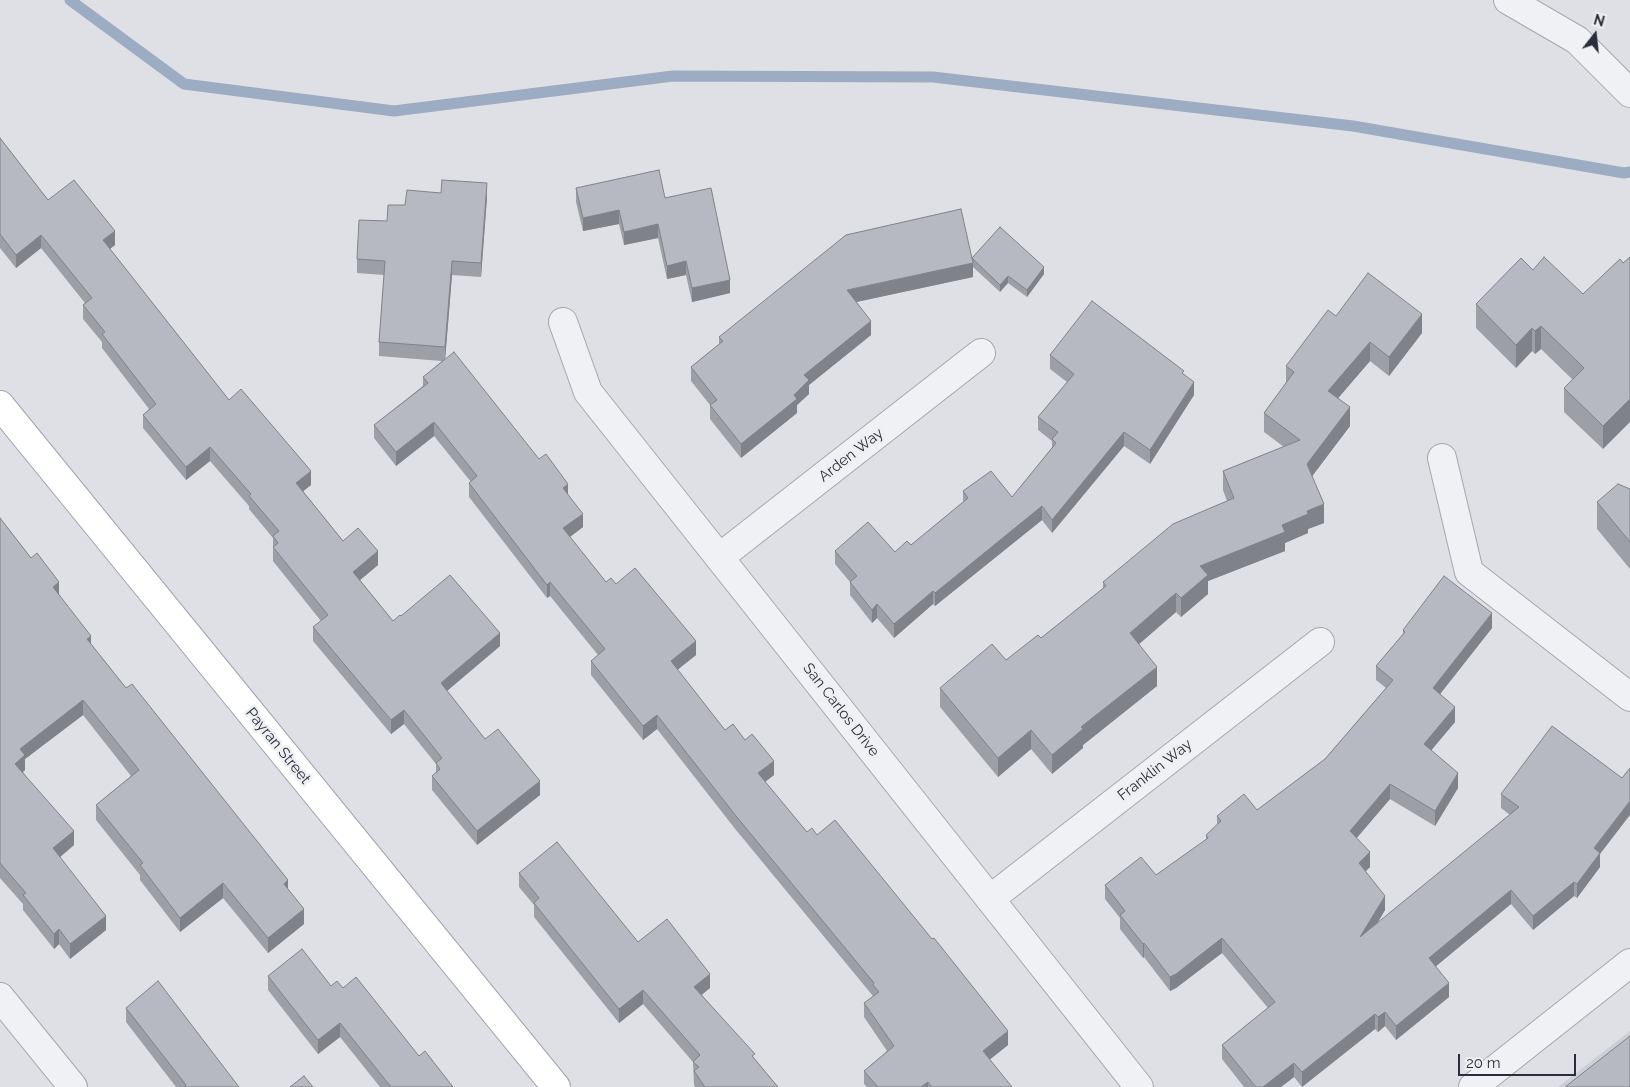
<!DOCTYPE html>
<style>
body{margin:0}
#map{position:relative;width:1630px;height:1087px;overflow:hidden;background:#dee0e5;font-family:Raleway,sans-serif}
canvas{display:block}
.north{position:absolute;left:1570px;top:10px;width:50px;height:50px;-webkit-text-stroke:4px #edeff3;paint-order:stroke;rotate:16deg;font-size:14px;font-weight:700;line-height:20px;text-align:center;color:#292e3a}
.north::after{content:'';display:block;margin:auto;width:18px;height:22px;background:#292e3a;clip-path:polygon(50% 0,100% 100%,50% 72%,0 100%)}
.scale{position:absolute;left:1458px;top:1054px;width:118px;height:22px;box-sizing:border-box;border:2px solid #292e3a;border-top:0;padding-left:6px;font-size:15px;line-height:18px;white-space:nowrap;color:#292e3a;-webkit-text-stroke:4px #edeff3;paint-order:stroke}
</style>
<div id="map">
<canvas width="1630" height="1087"></canvas>
<div class="north">N</div>
<div class="scale">20 m</div>
</div>
<script>
const ctx = document.querySelector('canvas').getContext('2d');
ctx.lineJoin = 'round';
function fillPath(path, color) { ctx.fillStyle = color; ctx.fill(path, 'evenodd'); }
const poly = rows => new Path2D(rows.map(r => 'M' + r).join(''));
function stroke(path, color, width, dash) { ctx.strokeStyle = color; ctx.lineWidth = width; ctx.lineCap = dash ? 'butt' : 'round'; ctx.setLineDash(dash || []); ctx.stroke(path); }
function write(font, color, halo, rows, align = 'center') {
  ctx.font = font + ' Raleway,sans-serif'; ctx.lineWidth = 5; ctx.setLineDash([]); ctx.textBaseline = 'middle'; ctx.strokeStyle = halo; ctx.fillStyle = color; for (const [text, x, y, turn = 0] of rows) {
    ctx.save(); ctx.translate(x, y); ctx.rotate((+turn || 0) * Math.PI / 180); ctx.textAlign = isNaN(turn) ? turn : align; if (halo) ctx.strokeText(text, 0, 0); ctx.fillText(text, 0, 0); ctx.restore();
  }
}
fillPath(poly([
 [1630,1031,1630,1087,1558,1087]
]), '#cccfd6');
stroke(poly([
 [70,0,184,84,394,111,673,76,933,77,1353,126,1624,173,1630,172]
]), '#9cacc2', 11);
const minor = poly([
 [1508,0,1577,40,1630,93],
 [563,322,588,392,1139,1087],
 [1442,458,1469,572,1630,697],
 [720,557,981,353],
 [990,899,1320,642],
 [0,997,73,1087],
 [1473,1087,1630,963]
]);
const major = poly([
 [0,405,556,1087]
]);
stroke(minor, '#a4a7ae', 30);
stroke(major, '#9ea4b0', 30);
stroke(minor, '#f0f1f4', 28);
stroke(major, '#fff', 28);
fillPath(poly([
 [0,138,48,200,115,245,110,249,229,400,311,485,303,491,343,541,378,565,360,580,393,621,401,616,500,646,447,691,485,739,540,795,477,845,432,790,432,776,436,772,436,764,404,724,391,734,313,641,313,627,321,621,273,561,273,538,249,509,249,506,210,461,186,480,143,428,143,415,149,409,102,348,102,342,83,319,83,305,85,303,41,248,16,268,0,248],
 [576,188,665,198,730,293,692,302,686,275,667,279,658,238,624,245,619,224,583,231,576,202],
 [487,197,481,277,452,275,445,359,568,495,583,527,570,537,606,582,616,584,696,655,677,670,725,730,745,740,774,775,765,782,807,832,817,835,1008,1045,989,1060,1012,1087,867,1087,864,1084,864,1071,887,1051,864,1017,864,1003,873,996,736,830,657,729,643,740,591,675,591,661,598,655,550,596,547,598,469,497,469,483,471,482,434,436,396,466,374,438,374,425,423,386,423,377,442,361,379,356,379,342,384,275,357,273,357,259,387,221],
 [972,258,1044,274,1027,297,1008,283,1000,292,973,267,973,277,856,302,871,335,809,385,809,394,797,405,797,413,741,458,710,419,710,405,691,381,691,367,719,344,719,337],
 [1620,259,1603,449,1564,412,1564,388,1573,380,1541,349,1535,354,1532,351,1516,368,1476,328,1476,304,1533,270,1583,294],
 [1336,316,1422,333,1389,376,1370,361,1338,398,1350,426,1312,476,1324,523,1308,529,1308,533,1285,543,1285,551,1208,581,1208,594,1181,617,1176,612,1139,644,1157,686,1083,745,1083,748,1052,774,1031,749,998,777,940,707,940,688,1006,660,1041,638,1103,589,1103,582,1227,501,1223,490,1223,471,1284,447,1264,432,1264,413,1286,383,1286,366],
 [1050,355,1184,374,1194,395,1150,464,1124,446,1052,533,1042,520,935,606,933,604,894,638,877,618,872,623,850,595,850,582,835,564,835,551,895,552,911,545,963,502,963,491,1012,497,1052,448,1052,441,1038,430,1038,417,1067,382,1050,369],
 [1630,489,1630,569,1597,529,1597,502],
 [0,518,59,594,91,644,288,890,304,924,268,953,223,898,180,932,140,880,140,875,96,820,96,805,131,776,83,715,25,759,25,770,23,772,74,845,60,857,106,930,70,959,59,944,54,949,23,910,23,904,0,878],
 [1492,628,1440,694,1455,722,1431,750,1458,788,1435,826,1390,799,1356,838,1370,867,1365,871,1385,910,1377,924,1510,815,1501,808,1501,794,1600,854,1600,867,1577,898,1574,896,1533,930,1511,904,1436,966,1449,997,1396,1040,1385,1026,1378,1032,1375,1029,1302,1087,1294,1077,1281,1087,1244,1087,1222,1059,1222,1045,1268,1008,1222,953,1176,988,1170,991,1144,957,1143,958,1120,929,1120,918,1105,899,1105,885,1156,875,1206,840,1206,835,1217,825,1217,816,1257,810,1325,759,1386,688,1376,680,1376,666,1403,634,1403,630],
 [519,873,638,942,710,988,702,995,778,1087,695,1087,694,1085,693,1062,643,1004,619,1023,534,917,534,905,519,887],
 [268,976,343,988,453,1087,380,1087,340,1037,318,1054,268,990],
 [126,1008,239,1087,176,1087,126,1022]
]), '#9d9fa7');
fillPath(poly([
 [487,183,487,197,481,277,481,263],
 [619,210,619,224,583,231,583,218],
 [658,224,658,238,624,245,624,232],
 [115,231,115,245,103,254,103,240],
 [41,235,41,248,16,268,16,255],
 [452,261,452,275,445,361,445,347],
 [686,261,686,275,667,279,667,266],
 [973,263,973,277,847,304,847,290],
 [1044,267,1044,274,1027,297,1027,290],
 [1008,276,1008,283,1000,292,1000,285],
 [730,280,730,293,692,302,692,288],
 [1422,314,1422,333,1389,376,1389,357],
 [871,321,871,335,809,385,809,394,797,405,797,413,741,458,741,444,794,395,804,375],
 [1541,326,1541,349,1535,354,1535,331],
 [1532,328,1532,351,1516,368,1516,345],
 [1370,342,1370,361,1328,410,1328,391],
 [1194,382,1194,395,1150,464,1150,450],
 [1630,399,1630,422,1603,449,1603,426],
 [1350,407,1350,426,1307,483,1307,464],
 [434,422,434,436,396,466,396,452],
 [1124,432,1124,446,1052,533,1052,520],
 [210,447,210,461,186,480,186,467],
 [311,471,311,485,296,497,296,483],
 [568,484,568,497,563,488],
 [1324,504,1324,523,1308,529,1308,533,1285,543,1285,551,1208,581,1208,594,1181,617,1181,598,1200,566,1282,525,1307,511],
 [1042,506,1042,520,935,606,935,593],
 [583,514,583,527,563,542,563,528],
 [378,551,378,565,353,586,353,572],
 [59,582,59,597,53,587],
 [550,582,550,596,547,598,547,585],
 [933,591,933,604,894,638,894,624],
 [1176,593,1176,612,1130,652,1130,633],
 [877,604,877,618,872,623,872,610],
 [1492,613,1492,628,1433,703,1433,688],
 [500,633,500,646,441,696,441,683],
 [91,636,91,651,87,639],
 [696,641,696,655,671,675,671,661],
 [1157,667,1157,686,1083,745,1083,748,1052,774,1052,755,1081,727],
 [83,700,83,715,25,759,25,770,15,778,15,764,20,749],
 [1455,707,1455,722,1424,759,1424,744],
 [404,710,404,724,391,734,391,720],
 [657,715,657,729,643,740,643,726],
 [1031,730,1031,749,998,777,998,758],
 [774,761,774,775,758,787,758,773],
 [1458,773,1458,788,1435,826,1435,811],
 [540,781,540,795,477,845,477,831],
 [1390,784,1390,799,1350,846,1350,831],
 [1630,801,1630,815,1600,854,1600,867,1577,898,1577,884,1594,848],
 [74,831,74,845,53,863,53,848],
 [1370,852,1370,867,1359,878,1359,863],
 [288,880,288,895,284,884],
 [1574,882,1574,896,1533,930,1533,916],
 [223,883,223,898,180,932,180,918],
 [1511,890,1511,904,1429,972,1429,958],
 [1385,896,1385,910,1360,952,1360,937],
 [304,909,304,924,268,953,268,938],
 [106,916,106,930,70,959,70,944],
 [59,929,59,944,54,949,54,934],
 [1222,938,1222,953,1176,988,1170,991,1170,977],
 [1144,943,1144,957,1143,958,1143,944],
 [710,974,710,988,694,1000,694,987],
 [1449,983,1449,997,1396,1040,1396,1026],
 [643,990,643,1004,619,1023,619,1009],
 [1385,1012,1385,1026,1378,1032,1378,1017],
 [1375,1014,1375,1029,1302,1087,1302,1072],
 [340,1023,340,1037,318,1054,318,1040],
 [1008,1031,1008,1045,983,1065,983,1051],
 [1294,1063,1294,1077,1281,1087,1263,1087],
 [928,1082,928,1087,921,1087]
]), '#7f8288');
const building = poly([
 [0,138,48,200,74,180,115,231,103,240,229,400,241,389,311,471,296,483,343,541,358,528,378,551,353,572,393,621,400,615,401,616,450,575,500,633,441,683,485,739,498,729,540,781,477,831,432,776,440,769,436,763,442,758,404,710,391,720,313,627,328,615,273,547,278,543,273,536,279,531,249,496,251,494,210,447,186,467,143,415,156,404,102,334,105,332,83,305,92,298,41,235,16,255,0,234,0,138],
 [659,170,665,198,711,188,730,280,692,288,686,261,667,266,658,224,624,232,619,210,583,218,576,188,659,170],
 [442,180,487,183,481,263,452,261,445,347,379,342,385,261,357,259,359,220,387,221,388,205,405,205,407,190,441,193,442,180],
 [961,209,973,263,847,290,871,321,804,375,809,380,794,395,797,399,741,444,710,405,717,400,691,367,723,341,719,337,846,235,961,209],
 [1000,227,1044,267,1027,290,1008,276,1000,285,972,258,1000,227],
 [1544,257,1583,294,1620,259,1623,263,1630,257,1630,399,1603,426,1564,388,1584,368,1541,326,1535,331,1532,328,1516,345,1476,304,1521,258,1533,270,1544,257],
 [1368,273,1422,314,1389,357,1370,342,1328,391,1350,407,1307,464,1324,504,1307,511,1308,514,1282,525,1285,532,1200,566,1208,575,1181,598,1176,593,1130,633,1157,667,1081,727,1083,729,1052,755,1031,730,998,758,940,688,992,644,1006,660,1038,635,1041,638,1106,586,1103,582,1173,524,1234,498,1223,471,1300,440,1264,413,1294,372,1286,366,1328,310,1336,316,1368,273],
 [1092,301,1184,371,1182,373,1194,382,1150,450,1124,432,1052,520,1042,506,935,593,933,591,894,624,877,604,872,610,850,582,857,576,835,551,868,522,895,552,907,541,911,545,968,498,963,491,991,471,1012,497,1056,443,1052,439,1058,432,1038,417,1074,374,1050,355,1092,301],
 [454,352,539,459,546,454,568,484,563,488,583,514,563,528,606,582,611,578,616,584,635,568,696,641,671,661,725,730,733,724,745,740,752,734,774,761,758,773,807,832,812,828,817,835,835,820,932,939,934,938,1008,1031,983,1051,1012,1087,932,1087,928,1082,921,1087,878,1087,864,1071,894,1046,864,1003,879,992,873,985,874,983,736,816,657,715,643,726,591,661,605,649,550,582,547,585,469,483,477,476,434,422,396,452,374,425,428,383,423,377,454,352],
 [1618,484,1630,489,1630,542,1597,502,1618,484],
 [0,518,31,558,37,553,59,582,53,587,91,636,87,639,126,688,132,684,288,880,284,884,304,909,268,938,223,883,180,918,140,865,143,863,96,805,139,770,83,700,20,749,25,755,15,764,74,831,53,848,106,916,70,944,59,929,54,934,23,895,26,893,0,863,0,518],
 [1444,576,1492,613,1433,688,1455,707,1424,744,1458,773,1435,811,1390,784,1350,831,1370,852,1359,863,1385,896,1360,937,1519,807,1501,794,1552,726,1622,778,1630,768,1630,801,1594,848,1600,853,1577,884,1574,882,1533,916,1511,890,1429,958,1449,983,1396,1026,1385,1012,1378,1017,1375,1014,1302,1072,1294,1063,1263,1087,1256,1087,1222,1045,1275,1002,1222,938,1176,974,1170,977,1144,943,1143,944,1120,915,1125,911,1105,885,1141,857,1156,875,1208,838,1206,835,1221,821,1217,816,1244,794,1257,810,1325,759,1393,680,1376,666,1405,632,1403,630,1444,576],
 [557,842,638,942,667,919,710,974,694,987,755,1054,752,1056,778,1087,705,1087,694,1071,699,1067,693,1062,700,1055,643,990,619,1009,534,903,539,898,519,873,557,842],
 [302,949,331,986,337,981,343,988,356,977,419,1056,425,1051,453,1087,391,1087,340,1023,318,1040,268,976,302,949],
 [158,981,239,1087,184,1087,186,1085,126,1008,158,981],
 [1630,1036,1630,1087,1565,1087,1630,1036],
 [304,1076,313,1087,290,1087,304,1076]
]);
fillPath(building, '#b6b9c2');
stroke(building, '#7f8288', 1);
write('15px', '#292e3a', '#edeff3', [
 ["Arden Way",851,455,-38],
 ["San Carlos Drive",841,710,52],
 ["Payran Street",278,746,51],
 ["Franklin Way",1155,770,-38]
]);
</script>
